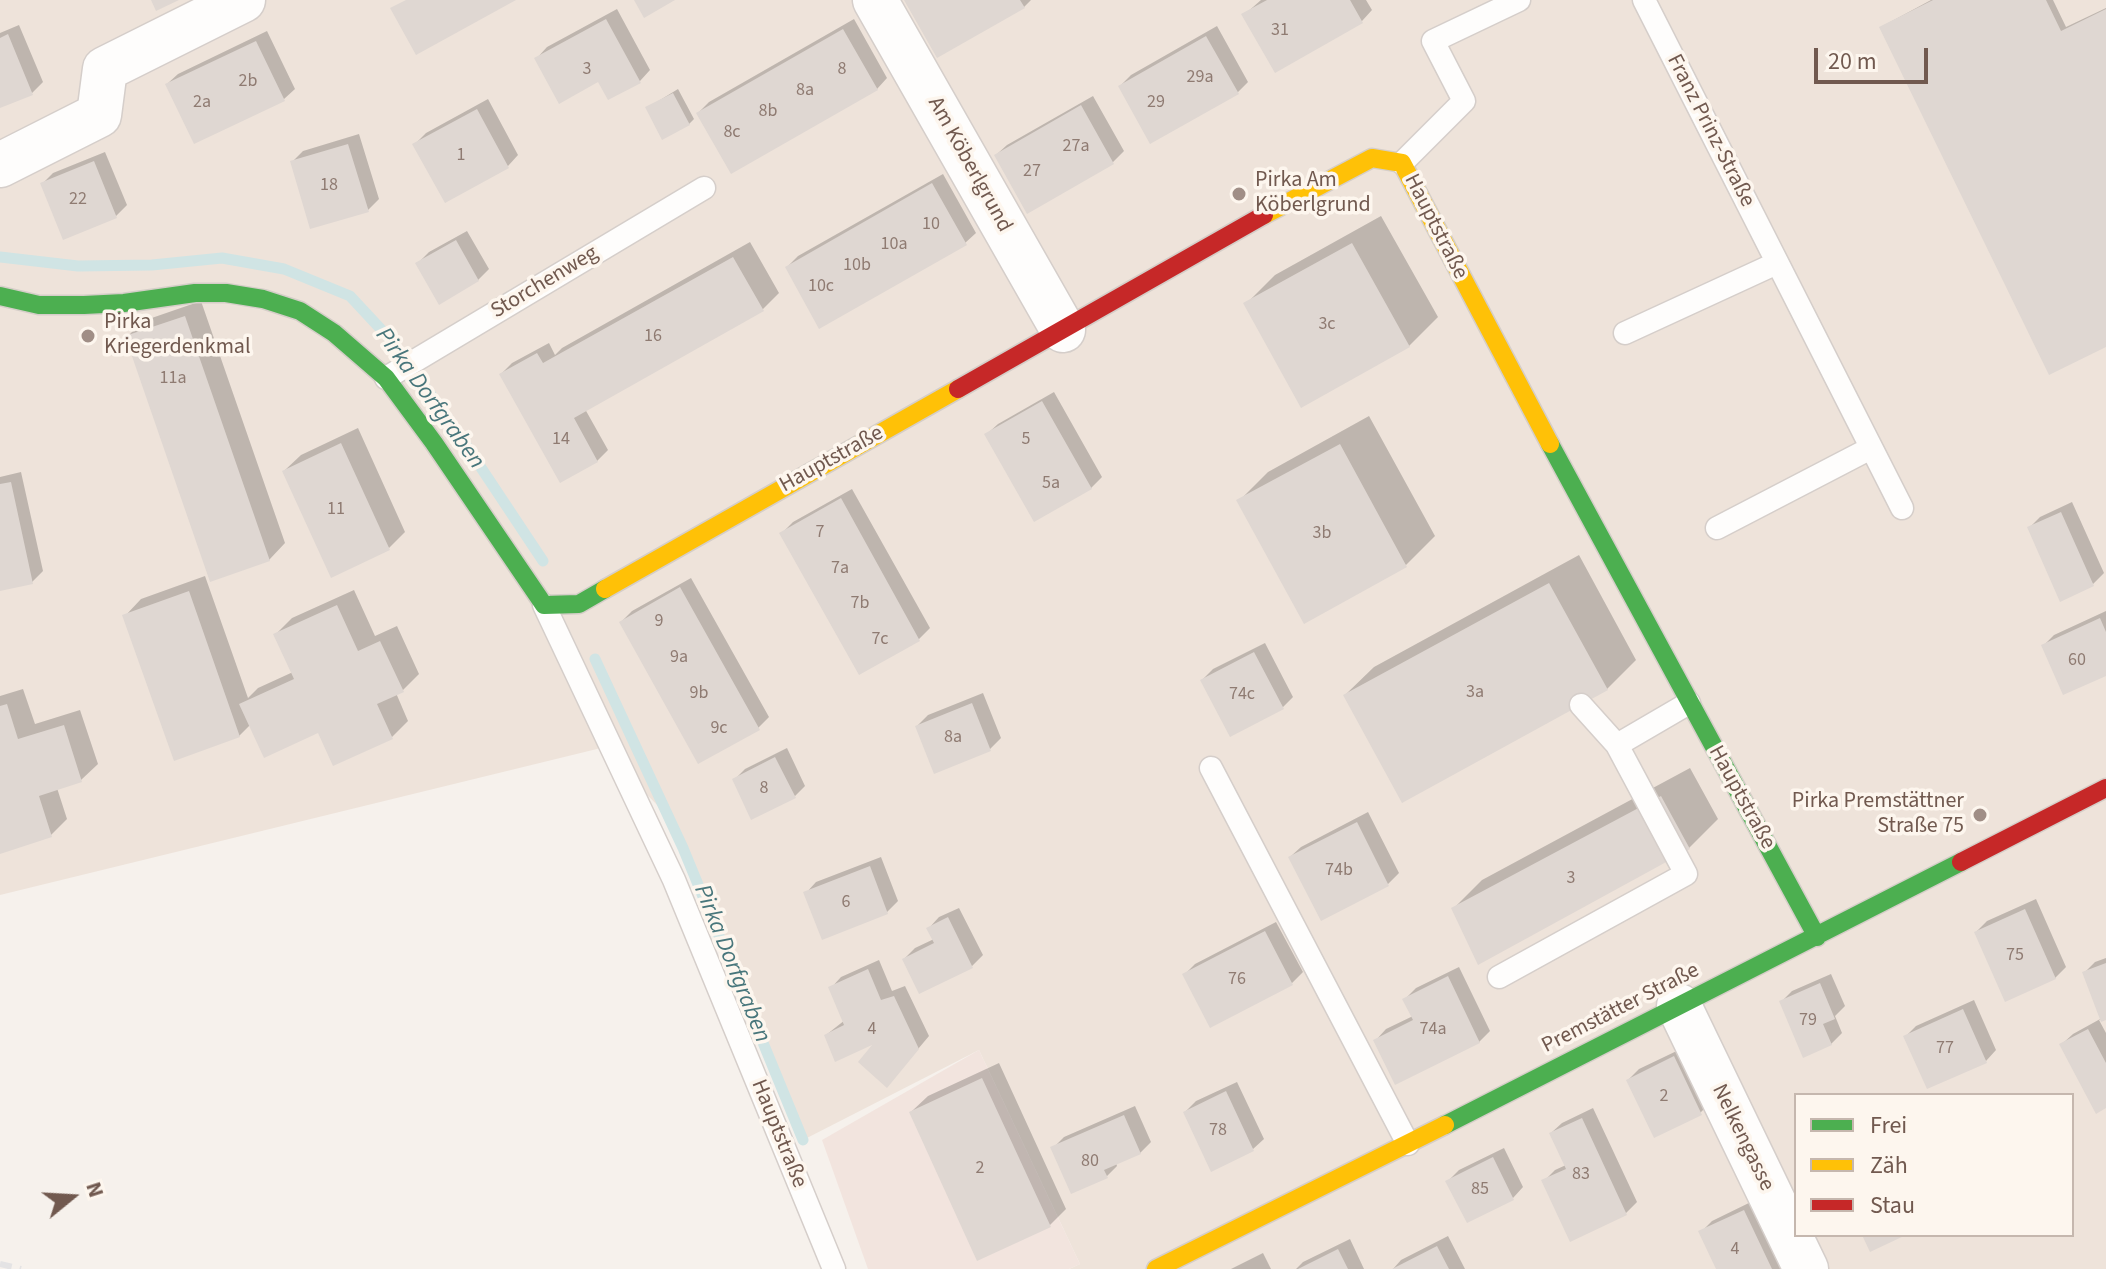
<!DOCTYPE html>
<meta charset="utf-8">
<style>
body{margin:0}
#map{position:relative;width:2106px;height:1269px;overflow:hidden;background:#f6f1ec;font-family:"Source Sans 3",sans-serif}
canvas{display:block}
.legend{position:absolute;left:1794px;top:1093px;width:280px;height:144px;box-sizing:border-box;background:#fdf6ee;border:2px solid #c5b7ae;margin:0;padding:10px 14px;list-style:none;font-size:24px;color:#71594f}
.legend li{display:flex;align-items:center;gap:16px;height:40px}
.legend b{width:40px;border:2px solid #c5b7ae}
.north{position:absolute;left:32px;top:1157px;width:80px;height:80px;-webkit-text-stroke:6px #fdf6ee;paint-order:stroke;rotate:72deg;font-size:22px;font-weight:700;line-height:32px;text-align:center;color:#71594f}
.north::after{content:'';display:block;margin:auto;width:28px;height:36px;background:#71594f;clip-path:polygon(50% 0,100% 100%,50% 72%,0 100%)}
.scale{position:absolute;left:1814px;top:48px;width:114px;height:36px;box-sizing:border-box;border:4px solid #71594f;border-top:0;padding-left:10px;font-size:24px;line-height:28px;white-space:nowrap;color:#71594f;-webkit-text-stroke:6px #fdf6ee;paint-order:stroke}
</style>
<div id="map">
<canvas width="2106" height="1269"></canvas>
<ul class="legend">
<li><b style="height:10px;background:#4caf50"></b>Frei</li>
<li><b style="height:10px;background:#ffc107"></b>Zäh</li>
<li><b style="height:10px;background:#c62828"></b>Stau</li>
</ul>
<div class="north">N</div>
<div class="scale">20 m</div>
</div>
<script>
const ctx = document.querySelector('canvas').getContext('2d');
ctx.lineJoin = 'round';
function fillPath(path, color) { ctx.fillStyle = color; ctx.fill(path, 'evenodd'); }
const poly = rows => new Path2D(rows.map(r => 'M' + r).join(''));
function stroke(path, color, width, dash) { ctx.strokeStyle = color; ctx.lineWidth = width; ctx.lineCap = dash ? 'butt' : 'round'; ctx.setLineDash(dash || []); ctx.stroke(path); }
function write(font, color, halo, rows, align = 'center') {
  ctx.font = font + ' "Source Sans 3",sans-serif'; ctx.lineWidth = 7; ctx.setLineDash([]); ctx.textBaseline = 'middle'; ctx.strokeStyle = halo; ctx.fillStyle = color; for (const [text, x, y, turn = 0] of rows) {
    ctx.save(); ctx.translate(x, y); ctx.rotate((+turn || 0) * Math.PI / 180); ctx.textAlign = isNaN(turn) ? turn : align; if (halo) ctx.strokeText(text, 0, 0); ctx.fillText(text, 0, 0); ctx.restore();
  }
}
fillPath(poly([
 [0,0,2106,0,2106,1269,1069,1269,1080,1264,979,1050,803,1140,664,812,601,748,0,895],
 [1796,1095,2072,1095,2072,1235,1796,1235]
]), '#eee3da');
fillPath(poly([
 [979,1050,1080,1264,1069,1269,868,1269,822,1140]
]), '#f2e4de');
fillPath(poly([
 [907,0,1031,0,1024,7],
 [1261,0,1366,0,1372,10,1362,21,1244,15],
 [1931,0,2053,0,2066,27,2106,8,2106,345,1881,27],
 [617,9,650,70,640,81,599,80,537,58,547,47],
 [854,19,887,78,877,89,698,113,709,102],
 [19,25,43,82,32,93,0,106,0,33],
 [1217,26,1248,82,1238,92,1120,86,1131,75],
 [267,31,295,89,284,99,167,84,178,74],
 [678,89,694,119,689,124,647,108],
 [1093,96,1124,151,1113,162,1027,211,996,155,1007,145],
 [488,99,518,155,508,166,415,144,426,133],
 [359,134,379,199,368,210,292,162,303,151],
 [105,152,127,205,116,216,42,184,53,173],
 [943,174,976,233,965,243,787,267,798,256],
 [1381,216,1438,317,1409,346,1246,304,1275,275],
 [467,231,489,269,478,280,418,263,429,252],
 [750,242,779,293,762,310,585,409,608,450,597,461,501,374,512,363,549,343,555,355,562,348],
 [201,301,285,543,269,560,127,337,143,321],
 [1054,392,1102,477,1091,488,987,434,998,424],
 [1369,416,1435,536,1406,565,1239,501,1268,472],
 [358,428,405,532,389,548,284,471,301,455],
 [21,472,43,571,32,582,0,589,0,477],
 [852,489,930,628,919,639,860,672,782,533,793,522],
 [2072,502,2104,573,2093,584,2029,528,2040,517],
 [1579,555,1636,660,1607,689,1345,695,1374,667],
 [205,576,248,698,258,688,293,672,276,634,292,618,354,590,375,636,397,626,419,674,403,690,396,693,408,721,392,737,251,724,239,736,125,616,141,599],
 [691,578,769,717,758,728,621,622,632,611],
 [2106,611,2106,673,2043,646,2054,635],
 [1265,643,1293,697,1282,708,1202,680,1213,669],
 [23,689,35,724,80,710,98,764,81,780,57,788,67,819,51,835,0,851,0,696],
 [983,693,1001,738,990,749,917,726,928,715],
 [787,748,805,786,795,796,734,780,745,769],
 [1690,768,1718,819,1689,848,1453,909,1482,880],
 [1368,812,1399,873,1388,884,1322,918,1290,857,1301,847],
 [881,857,898,901,887,912,823,937,806,893,816,882],
 [2036,899,2066,967,2055,978,1976,932,1987,921],
 [959,908,983,955,972,966,904,959,915,948,934,939,929,928,939,917],
 [1276,922,1303,972,1292,983,1184,975,1195,964],
 [2106,958,2106,1018,2099,1020,2106,1033,2106,1106,2062,1044,2073,1034,2102,1018,2084,973,2095,962],
 [879,960,892,991,905,986,929,1036,897,1074,878,1040,826,1035,845,1020,831,988,841,977],
 [1459,967,1490,1031,1479,1042,1376,1040,1386,1029,1413,1016,1405,999,1416,988],
 [1831,974,1845,1006,1835,1016,1842,1033,1831,1044,1781,1002,1792,991],
 [1974,1000,1996,1050,1986,1061,1905,1037,1916,1026],
 [1685,1047,1711,1102,1700,1113,1628,1080,1639,1069],
 [999,1063,1066,1209,1049,1226,911,1112,928,1096],
 [1237,1082,1264,1139,1253,1149,1185,1112,1196,1101],
 [1135,1106,1151,1142,1140,1153,1116,1163,1117,1166,1106,1177,1053,1148,1064,1137],
 [1593,1108,1637,1202,1626,1213,1571,1239,1544,1181,1555,1170,1566,1165,1551,1133,1562,1123],
 [1504,1148,1523,1187,1513,1198,1448,1181,1459,1170],
 [1755,1200,1798,1269,1718,1269,1701,1232,1712,1221],
 [1448,1236,1465,1269,1393,1269,1401,1260],
 [1350,1239,1364,1269,1296,1269,1303,1262],
 [1263,1253,1271,1269,1231,1269]
]), '#0003');
stroke(poly([
 [0,257,78,266,152,265,222,258,284,269,350,296,390,339,452,424,543,561],
 [595,659,683,848,803,1140]
]), '#d0e4e4', 11);
fillPath(poly([
 [151,0,179,0,156,11],
 [406,0,516,0,416,55,390,8],
 [634,0,675,0,644,18],
 [904,0,1020,0,1025,8,937,58],
 [1267,0,1350,0,1363,23,1275,73,1241,14],
 [1933,0,2046,0,2061,31,2106,9,2106,347,2049,375,1879,27],
 [606,19,641,83,608,100,598,82,559,104,534,58],
 [843,29,878,90,731,174,696,113],
 [8,34,33,95,0,108,0,38],
 [1206,36,1239,94,1150,144,1118,86],
 [256,41,285,101,194,144,165,84],
 [673,93,690,125,662,140,645,107],
 [1081,105,1114,164,1027,214,994,155],
 [477,109,509,168,445,203,412,144],
 [348,144,369,212,310,229,290,161],
 [94,161,117,218,63,240,40,183],
 [932,183,967,245,819,329,785,267],
 [456,240,479,281,439,305,415,263],
 [1352,243,1410,347,1301,408,1243,303],
 [733,257,764,311,574,418,598,462,560,483,499,374,537,353,543,363],
 [185,316,270,561,210,582,125,336],
 [1042,401,1092,489,1034,522,984,434],
 [341,443,390,550,331,578,282,471],
 [1340,444,1407,567,1304,624,1236,500],
 [11,482,33,584,0,591,0,484],
 [841,498,920,641,859,675,779,533],
 [2061,512,2094,586,2060,602,2027,527],
 [1549,583,1608,690,1402,803,1343,695],
 [680,587,760,730,698,764,619,622],
 [189,591,240,737,174,761,122,615],
 [337,605,358,651,380,641,404,692,377,704,393,739,333,766,318,733,264,758,239,704,294,679,273,634],
 [2100,618,2106,632,2106,676,2063,695,2041,645],
 [1254,652,1284,709,1230,737,1200,680],
 [972,703,991,751,934,774,915,726],
 [7,704,18,739,64,725,82,782,39,796,52,837,0,854,0,706],
 [775,757,796,798,751,820,732,779],
 [1661,796,1690,849,1478,965,1451,908],
 [1357,822,1389,886,1321,921,1288,857],
 [870,866,888,914,822,940,803,892],
 [2025,909,2056,979,2005,1002,1974,932],
 [948,917,973,968,919,994,902,959,934,943,926,928],
 [1265,931,1293,985,1210,1028,1182,974],
 [2106,963,2106,1020,2101,1022,2082,972],
 [868,969,881,1000,894,996,919,1049,887,1088,858,1062,872,1045,835,1062,824,1035,844,1025,828,987],
 [1448,976,1480,1043,1395,1085,1373,1040,1413,1020,1402,999],
 [1820,983,1835,1019,1823,1024,1832,1045,1803,1058,1779,1001],
 [1963,1009,1987,1063,1927,1089,1903,1036],
 [2088,1029,2106,1063,2106,1108,2096,1114,2059,1044],
 [1674,1056,1702,1115,1654,1138,1626,1080],
 [982,1078,1051,1227,977,1261,909,1112],
 [1226,1091,1254,1151,1211,1172,1183,1112],
 [1124,1115,1141,1154,1104,1170,1108,1178,1071,1194,1050,1147],
 [1582,1118,1627,1215,1570,1242,1541,1180,1566,1169,1549,1133],
 [1493,1157,1514,1200,1467,1223,1445,1181],
 [1744,1210,1772,1269,1716,1269,1698,1231],
 [1862,1235,1906,1235,1870,1252],
 [1437,1246,1449,1269,1392,1269],
 [1338,1249,1348,1269,1298,1269]
]), '#dfd7d2');
const lane = poly([
 [1644,0,1902,508],
 [1402,163,1464,101,1433,41,1519,0],
 [1625,333,1777,263],
 [386,378,704,188],
 [1717,528,1871,448],
 [544,605,674,880,834,1269],
 [1617,745,1689,703],
 [1211,768,1408,1144],
 [1499,977,1686,874,1617,745,1581,705]
]);
const street = poly([
 [875,0,1063,330],
 [0,165,99,115,105,69,243,0],
 [1679,1006,1806,1269]
]);
const fast = poly([
 [0,296,39,305,84,305,124,303,195,293,226,293,263,299,300,311,334,333,386,378,434,443,544,605,579,604,605,589],
 [1550,444,1817,937],
 [1445,1125,1961,862]
]);
const slow = poly([
 [1264,215,1372,158,1402,163,1550,444],
 [605,589,958,389],
 [1156,1269,1445,1125]
]);
const jam = poly([
 [958,389,1264,215],
 [1961,862,2106,788]
]);
stroke(lane, '#d5ceca', 25);
stroke(street, '#d5ceca', 47);
stroke(fast, '#d5cec8', 21);
stroke(slow, '#d5cec8', 21);
stroke(jam, '#d5cec8', 21);
stroke(lane, '#fefdfc', 22);
stroke(street, '#fefdfc', 44);
stroke(fast, '#4caf50', 18);
stroke(slow, '#ffc107', 18);
stroke(jam, '#c62828', 18);
stroke(poly([
 [0,1264,21,1269]
]), '#e4e3e4', 6, [12, 8]);
for (const [x, y, r, color] of [
 [1239,194,8,"#a08e86"],
 [88,336,8,"#a08e86"],
 [1980,815,8,"#a08e86"]
]) { const dot = new Path2D(); dot.arc(x, y, r, 0, 2 * Math.PI); ctx.fillStyle = color; ctx.fill(dot); stroke(dot, '#fdf6ee', 3); }
write('18px', '#8f7b72', null, [
 ["31",1280,31],
 ["3",587,70],
 ["8",842,70],
 ["29a",1200,78],
 ["2b",248,82],
 ["8a",805,91],
 ["2a",202,103],
 ["29",1156,103],
 ["8b",768,112],
 ["8c",732,133],
 ["27a",1076,147],
 ["1",461,156],
 ["27",1032,172],
 ["18",329,186],
 ["22",78,200],
 ["10",931,225],
 ["10a",894,245],
 ["10b",857,266],
 ["10c",821,287],
 ["3c",1327,325],
 ["16",653,337],
 ["11a",173,379],
 ["14",561,440],
 ["5",1026,440],
 ["5a",1051,484],
 ["11",336,510],
 ["7",820,533],
 ["3b",1322,534],
 ["7a",840,569],
 ["7b",860,604],
 ["9",659,622],
 ["7c",880,640],
 ["9a",679,658],
 ["60",2077,661],
 ["3a",1475,693],
 ["9b",699,694],
 ["74c",1242,695],
 ["9c",719,729],
 ["8a",953,738],
 ["8",764,789],
 ["74b",1339,871],
 ["3",1571,879],
 ["6",846,903],
 ["75",2015,956],
 ["76",1237,980],
 ["79",1808,1021],
 ["4",872,1030],
 ["74a",1433,1030],
 ["77",1945,1049],
 ["2",1664,1097],
 ["78",1218,1131],
 ["80",1090,1162],
 ["2",980,1169],
 ["83",1581,1175],
 ["85",1480,1190],
 ["4",1735,1250]
]);
write('22px', '#71594f', '#fdf6ee', [
 ["Franz Prinz-Straße",1710,131,63],
 ["Am Köberlgrund",969,165,61],
 ["Hauptstraße",1435,227,63],
 ["Storchenweg",545,283,-31],
 ["Hauptstraße",832,460,-29],
 ["Hauptstraße",1741,798,61],
 ["Premstätter Straße",1621,1009,-27],
 ["Hauptstraße",778,1134,68],
 ["Nelkengasse",1742,1138,64]
]);
write('22px', '#71594f', '#fdf6ee', [
 ["Pirka Am",1255,181],
 ["Köberlgrund",1255,206],
 ["Pirka",104,323],
 ["Kriegerdenkmal",104,348],
 ["Pirka Premstättner",1964,802,"right"],
 ["Straße 75",1964,827,"right"]
], 'left');
write('italic 24px', '#48767b', '#fdf6ee', [
 ["Pirka Dorfgraben",429,399,54],
 ["Pirka Dorfgraben",731,964,68]
]);
</script>
